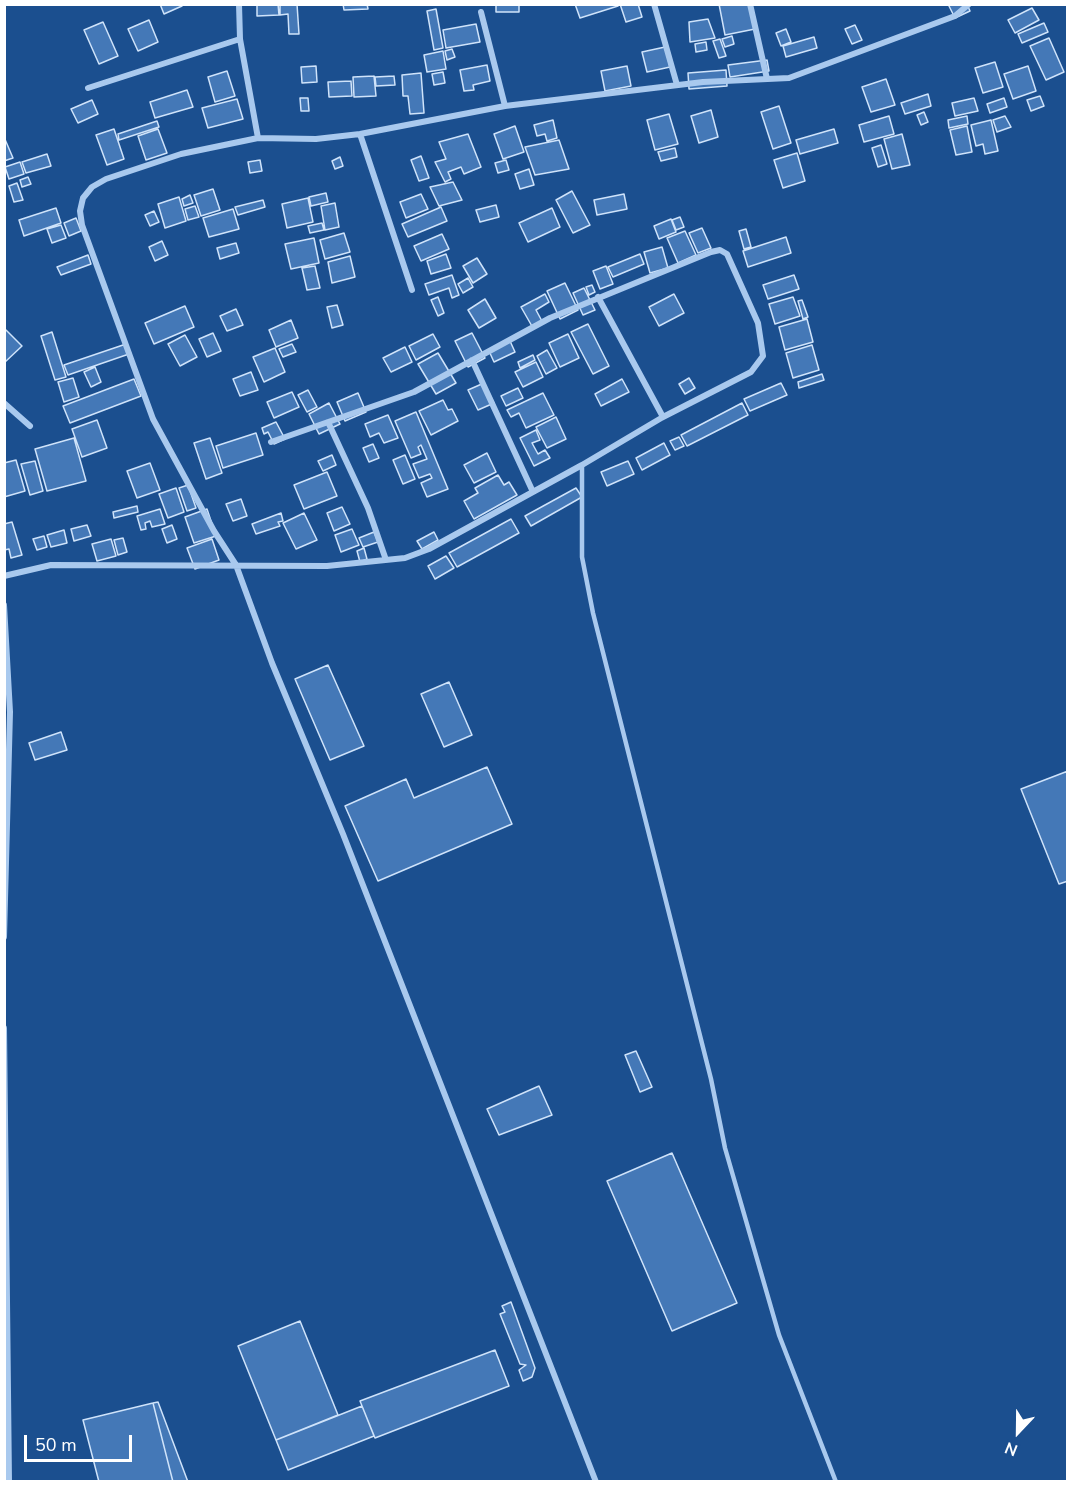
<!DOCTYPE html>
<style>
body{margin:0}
#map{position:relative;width:1072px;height:1486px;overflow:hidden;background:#1b4f8f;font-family:"Nunito Sans",sans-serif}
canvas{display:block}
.frame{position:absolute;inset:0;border:6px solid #fff;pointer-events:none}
.north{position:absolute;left:988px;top:1402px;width:60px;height:60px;-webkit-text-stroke:4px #1b4f8f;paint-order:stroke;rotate:202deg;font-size:16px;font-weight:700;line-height:24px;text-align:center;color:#fff}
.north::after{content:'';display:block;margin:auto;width:21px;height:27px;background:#fff;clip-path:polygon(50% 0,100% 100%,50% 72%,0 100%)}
.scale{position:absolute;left:24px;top:1435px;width:108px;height:27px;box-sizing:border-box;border:3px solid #fff;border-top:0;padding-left:8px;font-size:18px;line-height:21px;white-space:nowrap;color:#fff;-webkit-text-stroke:4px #1b4f8f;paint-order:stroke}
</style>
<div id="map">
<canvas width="1072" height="1486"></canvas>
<div class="frame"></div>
<div class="north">N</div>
<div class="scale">50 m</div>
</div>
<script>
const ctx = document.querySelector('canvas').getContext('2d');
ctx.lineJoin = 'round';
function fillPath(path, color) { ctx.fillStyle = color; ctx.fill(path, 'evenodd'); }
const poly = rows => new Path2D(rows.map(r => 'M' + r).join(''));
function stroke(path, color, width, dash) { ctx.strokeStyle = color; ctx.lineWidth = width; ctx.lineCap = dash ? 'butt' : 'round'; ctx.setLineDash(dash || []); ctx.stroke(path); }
const building = poly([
 [160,4,181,4,182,6,164,14,160,4],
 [257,4,278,4,279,15,257,16,257,4],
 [280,4,297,4,299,34,289,34,288,14,280,15,280,4],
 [343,4,367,4,368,9,344,10,343,4],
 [496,4,519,4,519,12,496,12,496,4],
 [575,4,617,4,618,6,580,18,575,4],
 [620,4,638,4,642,17,626,22,620,4],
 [719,4,750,4,755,29,725,35,719,4],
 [948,4,967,4,970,11,955,18,948,4],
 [1032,8,1039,20,1015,33,1008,20,1032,8],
 [436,9,443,48,434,50,427,11,436,9],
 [708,19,715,38,690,42,689,22,708,19],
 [149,20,158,42,138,51,128,29,149,20],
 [103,22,118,56,99,64,84,30,103,22],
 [1044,23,1048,32,1022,43,1018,34,1044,23],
 [476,24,480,42,446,48,443,30,476,24],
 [855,25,862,40,852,44,845,29,855,25],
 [786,29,791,42,781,46,776,33,786,29],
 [732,36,734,44,725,47,722,39,732,36],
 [814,37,817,48,786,57,783,46,814,37],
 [1049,38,1064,72,1046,80,1030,46,1049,38],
 [720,39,726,56,719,58,713,41,720,39],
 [706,42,707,50,696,52,695,44,706,42],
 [665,47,670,67,647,72,642,52,665,47],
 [452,49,455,57,447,60,445,51,452,49],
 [443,51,446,69,427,72,424,55,443,51],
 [767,60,769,71,730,77,728,65,767,60],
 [995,62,1003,87,983,93,975,68,995,62],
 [487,65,490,81,473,85,474,90,464,91,460,70,487,65],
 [316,66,317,82,302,83,301,67,316,66],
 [627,66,631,86,605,91,601,71,627,66],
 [1028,66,1036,91,1013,99,1004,74,1028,66],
 [726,70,727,86,689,89,688,73,726,70],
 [227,71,235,96,215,102,208,77,227,71],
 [443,72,445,83,434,85,432,74,443,72],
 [421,73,424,113,410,114,408,96,403,96,402,75,421,73],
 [374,76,376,96,354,97,353,77,374,76],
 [394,76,395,85,376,86,375,77,394,76],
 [886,79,895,105,871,112,862,87,886,79],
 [351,81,352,96,329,97,328,82,351,81],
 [187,90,193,107,155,118,150,102,187,90],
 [928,94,931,106,905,114,901,103,928,94],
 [1040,96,1044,106,1031,111,1027,100,1040,96],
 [300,98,308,98,309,111,301,111,300,98],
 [974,98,978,111,955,116,952,103,974,98],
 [1004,98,1007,107,990,113,987,104,1004,98],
 [237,99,243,119,208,128,202,108,237,99],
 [92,100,98,114,78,123,71,109,92,100],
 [779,106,791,143,773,149,761,112,779,106],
 [711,110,718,137,699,143,691,116,711,110],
 [924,112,928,122,921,125,917,115,924,112],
 [669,114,678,144,655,150,647,120,669,114],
 [889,116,894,134,864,142,859,125,889,116],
 [967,116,968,124,949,128,948,120,967,116],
 [1005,116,1011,127,997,132,993,120,1005,116],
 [553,120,557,138,547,141,545,134,537,136,534,125,553,120],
 [991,120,998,151,985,154,983,144,976,146,971,125,991,120],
 [157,121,159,127,119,140,118,134,157,121],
 [515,126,524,152,503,159,494,134,515,126],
 [967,126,972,152,956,155,950,130,967,126],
 [114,129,124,159,107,165,96,135,114,129],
 [158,129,167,153,146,160,138,136,158,129],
 [834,129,838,143,800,154,796,140,834,129],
 [468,134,481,167,464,174,461,167,448,172,451,179,445,182,435,162,446,159,439,142,468,134],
 [902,134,910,165,892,169,884,139,902,134],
 [4,137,13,158,4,161,4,137],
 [559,140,569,169,535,175,525,147,559,140],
 [881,145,887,164,878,167,872,148,881,145],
 [675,148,677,157,661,161,658,152,675,148],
 [797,153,805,181,783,188,774,160,797,153],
 [47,154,51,166,26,173,22,162,47,154],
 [421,156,429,178,419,181,411,160,421,156],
 [340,157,343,166,335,169,332,161,340,157],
 [260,160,262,171,250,173,248,162,260,160],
 [506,160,509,170,498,173,495,163,506,160],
 [20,162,24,174,9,179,5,167,20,162],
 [529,169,534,185,520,189,515,174,529,169],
 [28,177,31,184,22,187,20,180,28,177],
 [453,182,462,200,439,206,430,187,453,182],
 [17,183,23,200,14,202,9,186,17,183],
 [213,189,220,210,201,216,194,195,213,189],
 [572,191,590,225,573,233,556,200,572,191],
 [326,193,328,202,311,206,309,197,326,193],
 [421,194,428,209,406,218,400,202,421,194],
 [624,194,627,209,597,215,594,200,624,194],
 [190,195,193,203,184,206,182,199,190,195],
 [179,197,186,221,165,228,158,204,179,197],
 [308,198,313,222,287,228,282,204,308,198],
 [263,200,265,207,238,215,235,207,263,200],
 [335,203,339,227,325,230,321,206,335,203],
 [496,205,499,217,480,222,476,210,496,205],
 [195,206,199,217,188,220,185,209,195,206],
 [441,207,447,221,408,237,402,224,441,207],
 [56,208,61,223,24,236,19,220,56,208],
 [552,208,560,227,528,242,519,223,552,208],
 [233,209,239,229,209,237,203,218,233,209],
 [154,211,159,222,150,226,145,215,154,211],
 [680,217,684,227,676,230,672,220,680,217],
 [76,218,81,231,69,236,64,223,76,218],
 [671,219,676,232,659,239,654,226,671,219],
 [322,223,324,230,310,233,308,226,322,223],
 [61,225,66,238,52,243,47,229,61,225],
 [702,228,711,248,698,253,689,233,702,228],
 [746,229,751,247,744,249,739,231,746,229],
 [685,231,696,255,678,263,667,238,685,231],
 [344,233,350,252,325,259,320,240,344,233],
 [442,234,449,249,421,261,414,246,442,234],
 [786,237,791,253,748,267,743,251,786,237],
 [314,238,319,263,291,269,285,244,314,238],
 [162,241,168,255,155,261,149,247,162,241],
 [236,243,239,253,220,259,217,248,236,243],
 [662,247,668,268,650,273,644,252,662,247],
 [446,254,451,268,431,274,427,261,446,254],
 [640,254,644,264,613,277,608,267,640,254],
 [88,255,91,264,61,275,57,267,88,255],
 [350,256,355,277,332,283,328,262,350,256],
 [477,258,487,274,473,283,463,266,477,258],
 [315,266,320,288,307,290,302,268,315,266],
 [606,266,613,284,600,289,593,271,606,266],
 [452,275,459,295,452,298,449,288,429,295,425,284,452,275],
 [794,275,799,289,768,299,763,285,794,275],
 [468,278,473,287,463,293,458,284,468,278],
 [565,283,578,310,560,319,547,291,565,283],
 [592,285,595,292,589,295,586,287,592,285],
 [584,288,595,310,583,315,573,293,584,288],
 [545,294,549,302,536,310,543,323,533,328,521,307,545,294],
 [674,294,684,313,659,326,649,307,674,294],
 [438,297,444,313,438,316,431,300,438,297],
 [793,297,800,316,775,324,769,304,793,297],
 [485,299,496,318,479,328,468,310,485,299],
 [802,300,808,317,803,319,798,301,802,300],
 [337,305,343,325,332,328,327,307,337,305],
 [185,306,194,327,154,344,145,323,185,306],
 [236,309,243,325,227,331,220,316,236,309],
 [807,319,813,342,785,350,779,327,807,319],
 [291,320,298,338,276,347,269,330,291,320],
 [588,324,609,366,593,374,571,332,588,324],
 [6,330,22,346,4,363,4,332,6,330],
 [52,332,66,377,55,380,41,336,52,332],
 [213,333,221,351,207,357,199,339,213,333],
 [472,333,485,358,468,367,455,341,472,333],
 [433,334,440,347,416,360,409,346,433,334],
 [568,334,579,358,560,367,549,343,568,334],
 [185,335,197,357,180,366,168,344,185,335],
 [510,341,515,352,494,362,489,351,510,341],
 [126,344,129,354,68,375,64,365,126,344],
 [292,344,296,352,283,357,279,349,292,344],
 [812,345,819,370,793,378,786,353,812,345],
 [405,347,412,362,391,372,383,358,405,347],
 [275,348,285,372,264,382,253,357,275,348],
 [547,350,557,368,546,374,537,356,547,350],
 [438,353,456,383,436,394,418,364,438,353],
 [533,355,535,360,520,368,518,362,533,355],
 [536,362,543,377,523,387,515,372,536,362],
 [95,367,101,382,91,387,84,372,95,367],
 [251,372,258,390,240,396,233,379,251,372],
 [822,374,824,380,799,388,798,382,822,374],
 [73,378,79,397,64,402,58,382,73,378],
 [689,378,695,388,685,394,679,384,689,378],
 [134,379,141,396,70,423,63,406,134,379],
 [622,379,629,392,601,406,595,394,622,379],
 [484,383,494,403,478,410,468,390,484,383],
 [781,383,787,395,750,411,744,399,781,383],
 [518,388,523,398,506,406,501,396,518,388],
 [308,390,317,407,307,412,298,395,308,390],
 [292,392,299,407,274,418,267,402,292,392],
 [358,393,366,412,345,421,337,402,358,393],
 [543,393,554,415,526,428,519,413,511,417,507,410,543,393],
 [443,400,448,410,452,409,458,421,431,435,419,411,443,400],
 [329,403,340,424,319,434,309,414,329,403],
 [742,403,748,415,687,446,681,435,742,403],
 [416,412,448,489,427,497,421,483,432,478,430,474,419,478,413,464,427,459,421,445,418,447,421,454,411,458,395,421,416,412],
 [388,415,398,438,384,443,379,433,370,437,365,424,388,415],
 [556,417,566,439,547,448,536,427,556,417],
 [97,420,107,448,82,457,72,429,97,420],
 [276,422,285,439,274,444,268,432,264,434,262,428,276,422],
 [536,430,540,440,532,443,538,454,545,450,550,458,534,466,520,438,536,430],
 [256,433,263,455,223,468,216,446,256,433],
 [679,437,684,446,675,450,670,441,679,437],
 [74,438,86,481,47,491,35,449,74,438],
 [210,438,222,473,206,479,194,443,210,438],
 [664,443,670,455,642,470,636,458,664,443],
 [373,444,379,458,369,462,363,448,373,444],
 [487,453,496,472,474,483,464,465,487,453],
 [332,455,336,465,323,471,318,461,332,455],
 [405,455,415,479,403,484,393,460,405,455],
 [16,460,25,491,4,497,4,463,16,460],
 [35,461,43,491,30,495,21,464,35,461],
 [628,461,634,474,607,486,601,472,628,461],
 [150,463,160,490,137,498,127,471,150,463],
 [327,472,337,496,304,509,294,485,327,472],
 [498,475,504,485,509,482,517,495,474,519,464,501,478,493,475,488,498,475],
 [188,485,196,508,187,511,179,488,188,485],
 [176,488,184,512,168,518,159,494,176,488],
 [576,488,582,497,531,526,525,516,576,488],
 [241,499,247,516,233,521,226,504,241,499],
 [137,506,138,512,114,518,113,512,137,506],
 [342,507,350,524,334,531,327,513,342,507],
 [160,509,165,524,152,527,150,521,145,523,146,529,141,530,137,516,160,509],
 [207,509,216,536,194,543,185,517,207,509],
 [281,513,283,521,278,522,280,526,256,534,252,524,281,513],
 [304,513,317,540,296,549,283,523,304,513],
 [511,519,519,533,457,567,449,553,511,519],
 [12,522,22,555,11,558,9,549,4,550,4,524,12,522],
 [87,525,91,536,74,541,71,529,87,525],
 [172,525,177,539,167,543,162,529,172,525],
 [352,529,359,545,341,552,335,535,352,529],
 [64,530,67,543,51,547,47,535,64,530],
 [374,532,378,542,363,547,359,538,374,532],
 [434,532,438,540,422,549,417,541,434,532],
 [44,536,47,547,37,550,33,539,44,536],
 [123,538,127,552,118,555,114,540,123,538],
 [111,539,116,556,97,561,92,544,111,539],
 [212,539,219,560,195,569,187,548,212,539],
 [364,548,367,559,360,562,357,551,364,548],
 [446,556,454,568,435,579,428,566,446,556],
 [328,665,364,746,330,760,295,679,328,665],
 [449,682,472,735,444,747,421,694,449,682],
 [61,732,67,750,35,760,29,743,61,732],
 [487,767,512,824,378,881,345,806,406,779,414,798,487,767],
 [1068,771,1068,881,1059,884,1021,789,1068,771],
 [636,1051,652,1087,640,1092,625,1055,636,1051],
 [539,1086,552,1115,499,1135,487,1109,539,1086],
 [672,1153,737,1303,672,1331,607,1181,672,1153],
 [511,1302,535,1368,532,1377,523,1381,519,1370,526,1365,520,1364,500,1314,505,1312,502,1306,511,1302],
 [300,1321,338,1415,276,1440,238,1346,300,1321],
 [495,1350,509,1386,375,1438,360,1401,495,1350],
 [158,1402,188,1482,173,1482,153,1403,158,1402],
 [153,1403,173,1482,99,1482,83,1420,153,1403],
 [362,1406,374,1436,288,1470,276,1440,362,1406]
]);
fillPath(building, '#4478b7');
stroke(building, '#cfe3fa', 1.5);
stroke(poly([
 [582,465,582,557,593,613,711,1079,725,1148,779,1335,836,1482]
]), '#a9c9ee', 4.5);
stroke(poly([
 [239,4,240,39,258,138],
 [654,4,677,85],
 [750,4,767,79],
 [481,12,505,106],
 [88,88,240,39],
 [360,134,412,290],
 [598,297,663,417],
 [472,360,533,492],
 [4,403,30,426],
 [328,422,368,508,386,560],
 [4,576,51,565,327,566,405,558,429,549,582,465,663,417,751,372,763,356,758,323,727,254,720,250,711,252,550,318,414,392,271,442],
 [4,605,10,712,4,937],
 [4,1028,9,1482],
 [596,1482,343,834,272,663,236,565,214,531,153,419,82,225,80,211,83,198,92,187,106,179,181,154,258,138,316,139,360,134,505,106,703,82,789,78,955,16,969,4]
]), '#a9c9ee', 6);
</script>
